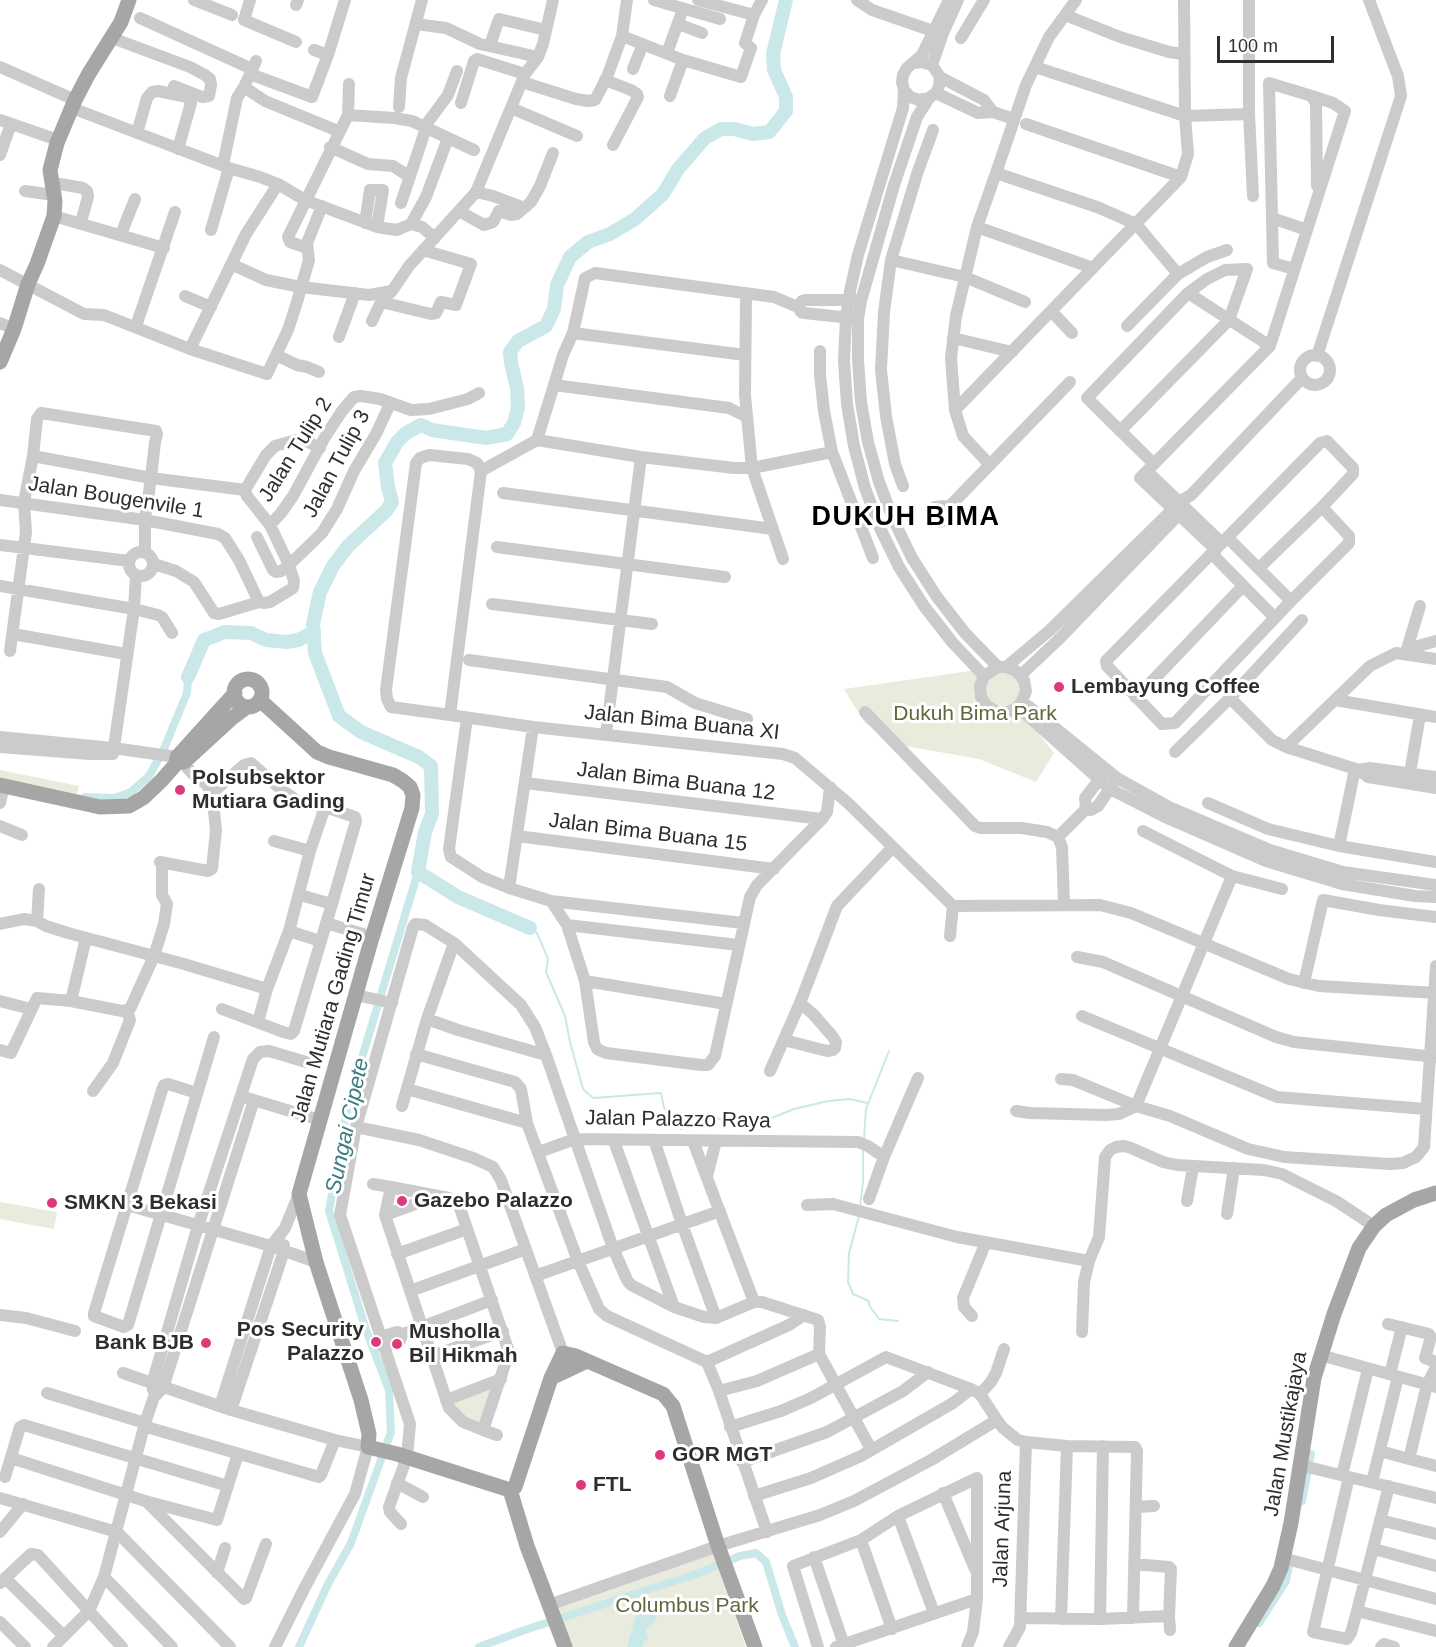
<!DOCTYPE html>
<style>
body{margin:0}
#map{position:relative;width:1436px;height:1647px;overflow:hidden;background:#fff;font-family:Arial,sans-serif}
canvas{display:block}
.scale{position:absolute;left:1217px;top:36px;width:117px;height:27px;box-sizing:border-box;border:3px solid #2e2e2e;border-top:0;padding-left:8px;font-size:18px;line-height:21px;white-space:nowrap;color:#2e2e2e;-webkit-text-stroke:4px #fff;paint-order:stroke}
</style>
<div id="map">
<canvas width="1436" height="1647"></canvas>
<div class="scale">100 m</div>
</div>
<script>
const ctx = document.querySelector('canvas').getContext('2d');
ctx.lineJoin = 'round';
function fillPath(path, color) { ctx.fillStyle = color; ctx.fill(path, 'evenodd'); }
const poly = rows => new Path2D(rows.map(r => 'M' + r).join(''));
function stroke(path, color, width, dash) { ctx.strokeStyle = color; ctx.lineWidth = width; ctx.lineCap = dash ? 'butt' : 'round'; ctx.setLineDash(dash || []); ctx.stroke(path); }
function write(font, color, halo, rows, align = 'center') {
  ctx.font = font + ' Arial,sans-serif'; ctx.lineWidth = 6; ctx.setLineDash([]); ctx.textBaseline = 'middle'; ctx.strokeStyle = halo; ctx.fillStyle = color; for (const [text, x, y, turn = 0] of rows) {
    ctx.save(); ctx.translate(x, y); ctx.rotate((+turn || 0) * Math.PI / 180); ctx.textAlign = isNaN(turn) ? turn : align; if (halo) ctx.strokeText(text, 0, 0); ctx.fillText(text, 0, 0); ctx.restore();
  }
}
fillPath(poly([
 [998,667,1006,667,1026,691,1018,707,1054,753,1036,782,979,759,900,745,865,723,844,689],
 [0,770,79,786,75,800,0,784],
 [0,1202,57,1212,54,1229,0,1219],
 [494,1385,480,1427,471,1424,451,1402],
 [713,1554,746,1647,569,1647,557,1611,560,1608]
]), '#e9ebdd');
fillPath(poly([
 [637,1611,657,1616,653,1624,646,1630,648,1640,643,1642,643,1647,627,1647]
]), '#cae8ea');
stroke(poly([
 [530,928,537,933,548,959,546,972,565,1016,570,1042,583,1089,593,1098,661,1093,664,1108,681,1129,702,1119,728,1119,742,1125,762,1122,794,1109,828,1101,850,1099,867,1103],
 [864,1139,866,1109,889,1051],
 [860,1207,863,1182,863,1150],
 [859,1216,849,1253,848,1282,853,1294,869,1301,869,1305,879,1319,898,1321]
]), '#cae8ea', 2);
stroke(poly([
 [85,797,115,798,131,792,149,776,163,751,187,693,188,677],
 [1302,1501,1311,1454],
 [699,1573,740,1556,756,1553,766,1562,782,1615,795,1647],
 [1259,1623,1286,1581,1290,1560],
 [299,1647,328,1584,351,1543,391,1432,389,1390,366,1330,329,1211,348,1104,418,872],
 [479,1647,522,1631,705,1571]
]), '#cae8ea', 8);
stroke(poly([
 [188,677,204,640,225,632,251,633,266,640,287,642,298,640,314,632],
 [530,928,458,897,418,872,425,832,432,814,431,766,419,757,361,732,339,716,315,653,313,624,320,592,333,566,348,546,386,511,392,502,388,487,385,463,397,442,406,433,421,425,432,430,486,438,507,434,514,423,518,407,517,388,511,363,510,352,518,341,546,326,554,309,557,285,570,257,588,242,610,234,635,219,663,194,678,169,705,138,721,129,734,129,753,134,769,132,775,125,786,111,786,97,774,70,773,54,786,0]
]), '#cae8ea', 14);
stroke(poly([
 [194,0,232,15],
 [250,0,244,20,296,42],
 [654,0,720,19],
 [698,0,754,15,762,0],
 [857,0,872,10,933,31],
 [1076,0,1049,37,1026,85,996,173,1097,207,1136,224,1178,274],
 [1249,0,1249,114,1253,196],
 [296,5,298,0],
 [1065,15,1120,37,1169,52,1183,54],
 [140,18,252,69],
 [416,24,446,28,480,44,538,57],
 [678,24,702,33],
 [622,36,683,60,741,77,751,48,745,43,754,15],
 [112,38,190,67,205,75,210,79,211,85,209,96,202,97,174,86],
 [961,38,984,0],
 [490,45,499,19,546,30],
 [314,50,328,55],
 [667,53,683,9],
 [256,61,244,87,265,101,338,131],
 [914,63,922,62,932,65,940,77,939,86,936,93,929,98,919,100,910,97,904,90,902,82,903,75,907,68,922,55,949,0],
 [932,65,943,33,958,0],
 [0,67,75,100],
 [1035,67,1185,116,1184,0],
 [633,69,643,44],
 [250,74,312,97,328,55,345,0],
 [940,77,984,100,993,112],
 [605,80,631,90,637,94,638,97,613,145],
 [522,82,576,99,588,101,595,100,607,77,622,36,627,0],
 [904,90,903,108,858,255,850,291,846,318,844,361,847,404,854,446,865,488,880,528,899,567,924,606,952,642,984,676],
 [936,93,978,113,993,112,1014,119],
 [670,96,683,60],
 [929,98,917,117,894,185,861,301,858,319,858,360,861,402,868,442,879,482,894,521,912,558,937,597,965,633,998,667,1006,667,1016,671,1024,680,1026,691,1022,701,1018,707,1008,712,997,712,987,706,981,697,980,686,984,676,998,667],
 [461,103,474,61,477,59,525,74],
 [399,107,401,78,422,0],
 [72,108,229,168,211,230],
 [511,108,577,136],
 [348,115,394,118,412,121,448,138,426,197,411,224],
 [0,120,58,140],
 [1026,124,1181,177],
 [137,133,147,98,152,92,158,91,187,97,191,103,178,149],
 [448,138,474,150],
 [330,147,368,164,393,166,410,177],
 [0,155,11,124],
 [223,165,237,98,244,87],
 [996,173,977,227,956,316,951,358,955,410,1181,177,1188,154,1185,116,1249,114],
 [60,184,83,188,87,191,88,197,81,222],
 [278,184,305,200,377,227,397,230,411,224,422,227,435,238],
 [25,191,54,195],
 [476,192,493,196,522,207],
 [401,203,428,122,448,95,457,71],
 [459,211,484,225,493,222,499,211,511,215,517,214,531,202,540,186,553,153],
 [54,216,164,248],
 [1272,218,1307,230],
 [365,223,370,190,383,190,377,227],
 [977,227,1093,268],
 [121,234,135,199],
 [307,248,290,242,288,237,348,115,349,84],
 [891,260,965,277,1025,302],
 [231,264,266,280,301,287,369,295,392,291],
 [1294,269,1273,263,1269,83,1312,96,1316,104,1317,186],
 [0,270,84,314,104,315,190,349,246,234,278,184,260,177,229,168],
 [1188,293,1270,346],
 [746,295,745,395,752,468,783,559],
 [185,296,211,307],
 [381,302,431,314,436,313,441,302,456,305,471,264,423,250],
 [798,307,802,301,805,300,856,300],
 [1052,312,1072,333],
 [372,321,381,302,392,291,409,266,476,192,525,74,538,57,543,44,553,0],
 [0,323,14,329],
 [136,326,175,212],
 [1127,326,1178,274,1207,257,1227,250],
 [573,333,745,355],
 [339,337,355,293],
 [953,338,1012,352],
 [190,349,267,374,288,330,297,302,309,260,307,243,322,206],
 [820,351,820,375,824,411,832,452,873,558],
 [276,355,297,365,307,367,319,372],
 '1300 370a15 15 0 1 1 30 0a15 15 0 1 1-30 0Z',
 [1317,356,1401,96,1398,76,1369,0],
 [955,410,963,436,990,465],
 [747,417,729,408,554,385,563,355,573,333,585,278,595,273,774,297,798,307,801,312,804,313,851,318],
 [1120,431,1229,320,1247,269,1225,270,1207,279,1188,293,1087,398,1154,464],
 [537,440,554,385],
 [481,471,537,440,641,457,734,468,752,468,832,452],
 [1147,471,1222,543],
 [903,486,895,464,886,416,881,370,884,312,891,260,918,171,933,130],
 [245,490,266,455,275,446,296,440,304,440,320,448],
 [503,493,773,529],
 [0,500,145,520,218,534,225,538,239,560,259,602],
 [947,509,944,506,935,507,932,514,933,518,940,522,945,520,948,513,947,509,1070,382],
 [270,525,281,513,293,496,325,437,342,411,354,397,361,396,380,399,411,410,429,409,468,399,479,393],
 [257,537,273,570,276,572,281,571,289,565,322,533,337,509,354,471,376,434,390,404],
 [1228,538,1291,601,1349,543,1349,536,1322,507],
 [0,545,129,561],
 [497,547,725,577],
 [1216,550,1140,478,1270,346,1345,111,1333,103,1312,96],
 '129 564a12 12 0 1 1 24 0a12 12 0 1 1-24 0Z',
 [145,552,145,520,151,478,155,442,157,434,156,431,41,413,37,419,33,456,151,478,245,490],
 [1212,554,1275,618],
 [154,564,176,571,194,582,214,613,219,614,259,602,264,603,270,602,293,588,294,581,289,565,270,525,247,496,245,490],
 [1259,568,1322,507,1353,474,1353,468,1327,441,1320,443,1106,661,1107,666,1162,724,1175,723,1291,601],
 [0,586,134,609,158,615,162,617,172,633],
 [492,604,652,624],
 [13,634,126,654],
 [1407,649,1420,606],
 [1407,649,1436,641],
 [10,651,26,532,24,502,33,456],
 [469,660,667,687,695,703,747,719],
 [1006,667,1049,631,1181,501,1191,495,1302,378],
 [1021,675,1058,640,1183,510],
 [1136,698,1243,586],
 [1230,698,1272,740,1286,747,1359,770,1370,768,1436,777],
 [1335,700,1436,717],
 [1028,706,1117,778,1169,807,1270,850,1343,872,1436,885],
 [1018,707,1110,789,1165,817,1266,861,1342,884,1415,896,1436,897],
 [865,712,975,826,980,828,1021,828,1047,832,1058,837,1062,847,1064,904],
 [450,715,391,707,387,699,386,690,416,463,420,458,429,455,468,459,477,463,481,471,450,715,533,727,783,754,795,758,849,804,953,906,950,936],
 [467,718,449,849,451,857,482,877,509,888,551,901,567,925,585,981,594,1042,597,1049,606,1053,701,1065,708,1065,711,1061,715,1056,750,897,757,885,822,819,827,812,830,787],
 [606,734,641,457],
 [0,737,113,748,177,757,195,776,206,784,212,793,244,765,251,763,283,791,299,802,325,807,355,817,356,821,332,904,294,1031,291,1034,283,1032,222,1009],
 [0,747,89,754,111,754],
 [1286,747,1370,666,1396,653,1436,659],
 [1175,752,1230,698,1302,620],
 [113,754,134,609,136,575],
 [1355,769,1339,846,1436,862],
 [1359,770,1368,777,1436,788],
 [1410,773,1420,715],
 [525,783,822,819],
 [0,803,4,786],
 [1208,803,1268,829,1339,846],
 [1086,809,1085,798,1103,775],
 [0,826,22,835],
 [1143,831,1232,876,1282,889],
 [517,836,774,869],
 [1058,837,1086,809,1091,810,1098,806,1113,784],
 [274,841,310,851],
 [160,862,208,871,212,869,216,830,212,793],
 [509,888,533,727],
 [300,895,332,904],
 [551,901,743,923],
 [953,906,1100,905,1131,913,1289,979,1319,986,1436,993],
 [37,921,39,889],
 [326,923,373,937],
 [0,924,24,919,37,921,46,926,68,933,184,964,267,989],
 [567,925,738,945],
 [289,931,320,941],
 [1077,957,1103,962,1276,1037,1294,1042,1436,1057],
 [585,981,726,1004],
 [1304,983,1323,900,1379,910,1436,917],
 [356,995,392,1003],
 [0,1001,31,1009],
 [71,1001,122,1011,130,1009,154,956,164,924,167,904,162,895,162,863],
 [1082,1016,1277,1097,1426,1109],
 [427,1019,458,1030,546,1055],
 [258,1022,267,989,289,931,310,851,325,807],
 [784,1040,827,1051,833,1050,835,1048,836,1042,833,1037,813,1014,800,1003],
 [0,1050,11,1053,37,998,71,1001,86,938],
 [416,1054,515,1082,521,1089,527,1123],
 [770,1071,800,1003,837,906,893,847],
 [1061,1079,1073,1080,1136,1106,1170,1116,1248,1149,1262,1152,1284,1157,1390,1164,1403,1163,1416,1157,1424,1147,1436,966],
 [407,1089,527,1123,578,1261,599,1309,607,1316,707,1362,789,1325,804,1315],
 [93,1091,113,1063,130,1020,127,1011],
 [197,1093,168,1084,164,1085,162,1090,94,1313,94,1316,124,1327,128,1325,214,1037],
 [247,1098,320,1120],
 [402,1106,427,1019,454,943],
 [1136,1106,1232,876],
 [1016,1111,1030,1113,1106,1115,1119,1114,1136,1106],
 [356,1127,419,1140,473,1158,493,1167,501,1180,563,1353],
 [654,1140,682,1224,716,1318],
 [614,1141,674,1307],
 [693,1141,754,1302],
 [539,1152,575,1139,613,1248,627,1280,631,1285,674,1307,704,1317,716,1318,754,1302,762,1302,818,1320,820,1327,819,1354,871,1449],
 [707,1176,716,1141],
 [373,1184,391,1187],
 [391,1187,449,1198,456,1201,460,1208,509,1352,483,1430,463,1422,449,1408,385,1215,391,1187],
 [869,1199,884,1157],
 [1187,1201,1193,1167],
 [127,1205,271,1246,316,1262],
 [807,1205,833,1204,957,1237,1089,1261],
 [1227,1214,1234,1168],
 [385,1215,437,1196],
 [397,1254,467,1229],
 [535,1276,720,1211],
 [410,1291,526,1249],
 [0,1315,26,1318,75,1331],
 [972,1316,964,1307,963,1298,986,1242],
 [1388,1324,1429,1334,1431,1337,1425,1358,1436,1362],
 [1082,1332,1084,1282,1089,1261,1099,1237,1105,1157,1110,1150,1116,1147,1124,1146,1131,1148,1163,1162,1177,1165,1264,1170,1282,1174,1336,1201,1374,1226],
 [380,1337,397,1332,403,1334],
 [383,1347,400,1340,403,1334,492,1300],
 [1320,1355,1436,1387],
 [432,1356,503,1331],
 [707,1362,719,1391,767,1532],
 [123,1373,231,1410,335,1440,368,1447,355,1494,304,1589,275,1647],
 [1390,1374,1402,1327],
 [153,1390,152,1384,198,1226,253,1059,260,1052,269,1051,306,1062],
 [719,1391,757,1381,819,1354],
 [47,1393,145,1423,150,1428,319,1477,321,1475,335,1440],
 [980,1394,991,1382,996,1373,1004,1349],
 [446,1400,501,1379],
 [220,1406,271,1246,285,1228,299,1194],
 [231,1410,284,1251,284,1245],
 [997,1420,1003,1428,1018,1440,1026,1442,1067,1446,1135,1447,1137,1451,1133,1618],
 [483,1430,497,1435],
 [1380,1451,1409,1459,1427,1385,1436,1367],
 [11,1458,145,1501,217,1520,238,1454],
 [1409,1459,1436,1466],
 [742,1462,827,1432,903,1391,928,1372],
 [1299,1465,1436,1498],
 [1342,1475,1368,1369],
 [5,1477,20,1427,24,1425,228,1486],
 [1349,1477,1313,1632,1347,1639,1351,1633,1357,1611],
 [1372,1482,1398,1377],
 [397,1483,423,1497],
 [1389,1486,1357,1611,1436,1631],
 [943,1493,975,1569],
 [754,1496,811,1478,861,1456,953,1403,971,1389],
 [0,1498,117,1532,230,1647],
 [146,1501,244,1599,246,1598,266,1544],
 [1136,1507,1154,1506],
 [898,1516,934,1613],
 [1380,1520,1436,1534],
 [401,1524,390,1512,389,1507,407,1457,410,1424,340,1215,356,1127,413,927,415,924,425,925,454,943,521,1005,535,1027,546,1055,575,1139,858,1142,868,1146,884,1157,918,1078],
 [0,1532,23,1504],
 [861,1540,892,1629],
 [1374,1549,1436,1566],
 [814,1557,844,1645],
 [1283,1558,1436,1599],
 [217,1573,225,1548],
 [104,1577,172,1647],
 [5,1578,64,1636],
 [0,1583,31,1554,38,1555,122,1647],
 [549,1605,718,1546,820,1515,854,1501,931,1460,997,1420,980,1394,971,1389,886,1357,811,1398,781,1411,730,1427],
 [1169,1616,1170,1630],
 [1020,1618,1100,1619,1169,1616,1171,1569,1169,1567,1134,1564],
 [1061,1619,1067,1446],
 [1100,1619,1103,1446],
 [0,1622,25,1647],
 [53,1647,89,1611,104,1577,145,1423,154,1397,163,1388,254,1100],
 [818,1647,793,1566,861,1540,898,1516,977,1478,977,1599,836,1647],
 [967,1647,973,1632,977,1599],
 [1009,1647,1020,1627,1026,1442],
 [1381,1647,1384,1644,1394,1647]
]), '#cbcbcb', 12);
stroke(poly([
 [0,362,14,329,28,284,37,264,54,216,55,201,50,170,57,143,75,100,88,75,121,22,129,0],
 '234 693a14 14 0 1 1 28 0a14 14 0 1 1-28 0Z',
 [260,700,317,752,329,757,393,775,403,781,410,787,413,795,412,808,371,941,299,1194,316,1262,361,1400,369,1434,368,1447,397,1454,510,1490,515,1487,551,1378,563,1353,576,1356,663,1394,673,1406,718,1546,755,1647],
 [184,762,232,718,247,707],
 [0,785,100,807,129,806,143,798,161,781,176,764,177,757,235,693],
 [551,1378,587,1361],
 [510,1490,527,1546,565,1647],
 [1236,1647,1273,1586,1281,1568,1291,1523,1314,1378,1334,1314,1359,1248,1374,1226,1386,1215,1414,1200,1436,1193]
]), '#a6a6a6', 15);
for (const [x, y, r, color] of [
 [1059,687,6,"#dc3a7e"],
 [180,790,6,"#dc3a7e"],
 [402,1201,6,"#dc3a7e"],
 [52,1203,6,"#dc3a7e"],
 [376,1342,6,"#dc3a7e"],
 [206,1343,6,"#dc3a7e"],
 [397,1344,6,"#dc3a7e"],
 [660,1455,6,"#dc3a7e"],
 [581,1485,6,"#dc3a7e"]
]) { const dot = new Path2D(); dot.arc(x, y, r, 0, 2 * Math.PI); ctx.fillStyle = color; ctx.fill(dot); stroke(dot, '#fff', 2); }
write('21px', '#2e2e2e', '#fff', [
 ["Jalan Tulip 2",296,450,-58],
 ["Jalan Tulip 3",337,464,-62],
 ["Jalan Bougenvile 1",116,498,9],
 ["Jalan Bima Buana XI",682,723,6],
 ["Jalan Bima Buana 12",676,782,7],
 ["Jalan Bima Buana 15",648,833,7],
 ["Jalan Mutiara Gading Timur",334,998,-74],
 ["Jalan Palazzo Raya",678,1120,1],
 ["Jalan Mustikajaya",1286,1434,-80],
 ["Jalan Arjuna",1003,1529,-88]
]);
write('bold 21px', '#2e2e2e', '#fff', [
 ["Lembayung Coffee",1071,687],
 ["Polsubsektor",192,778],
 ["Mutiara Gading",192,802],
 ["Gazebo Palazzo",414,1201],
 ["SMKN 3 Bekasi",64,1203],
 ["Pos Security",364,1330,"right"],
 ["Palazzo",364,1354,"right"],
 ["Musholla",409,1332],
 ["Bil Hikmah",409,1356],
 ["Bank BJB",194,1343,"right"],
 ["GOR MGT",672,1455],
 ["FTL",593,1485]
], 'left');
write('21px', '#60683e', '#fff', [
 ["Dukuh Bima Park",975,714],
 ["Columbus Park",687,1606]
]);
write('italic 22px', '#3c7d80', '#fff', [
 ["Sungai Cipete",348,1126,-78]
]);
ctx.letterSpacing = '1.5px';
write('bold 27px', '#000', '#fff', [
 ["DUKUH BIMA",906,518]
]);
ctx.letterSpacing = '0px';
</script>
